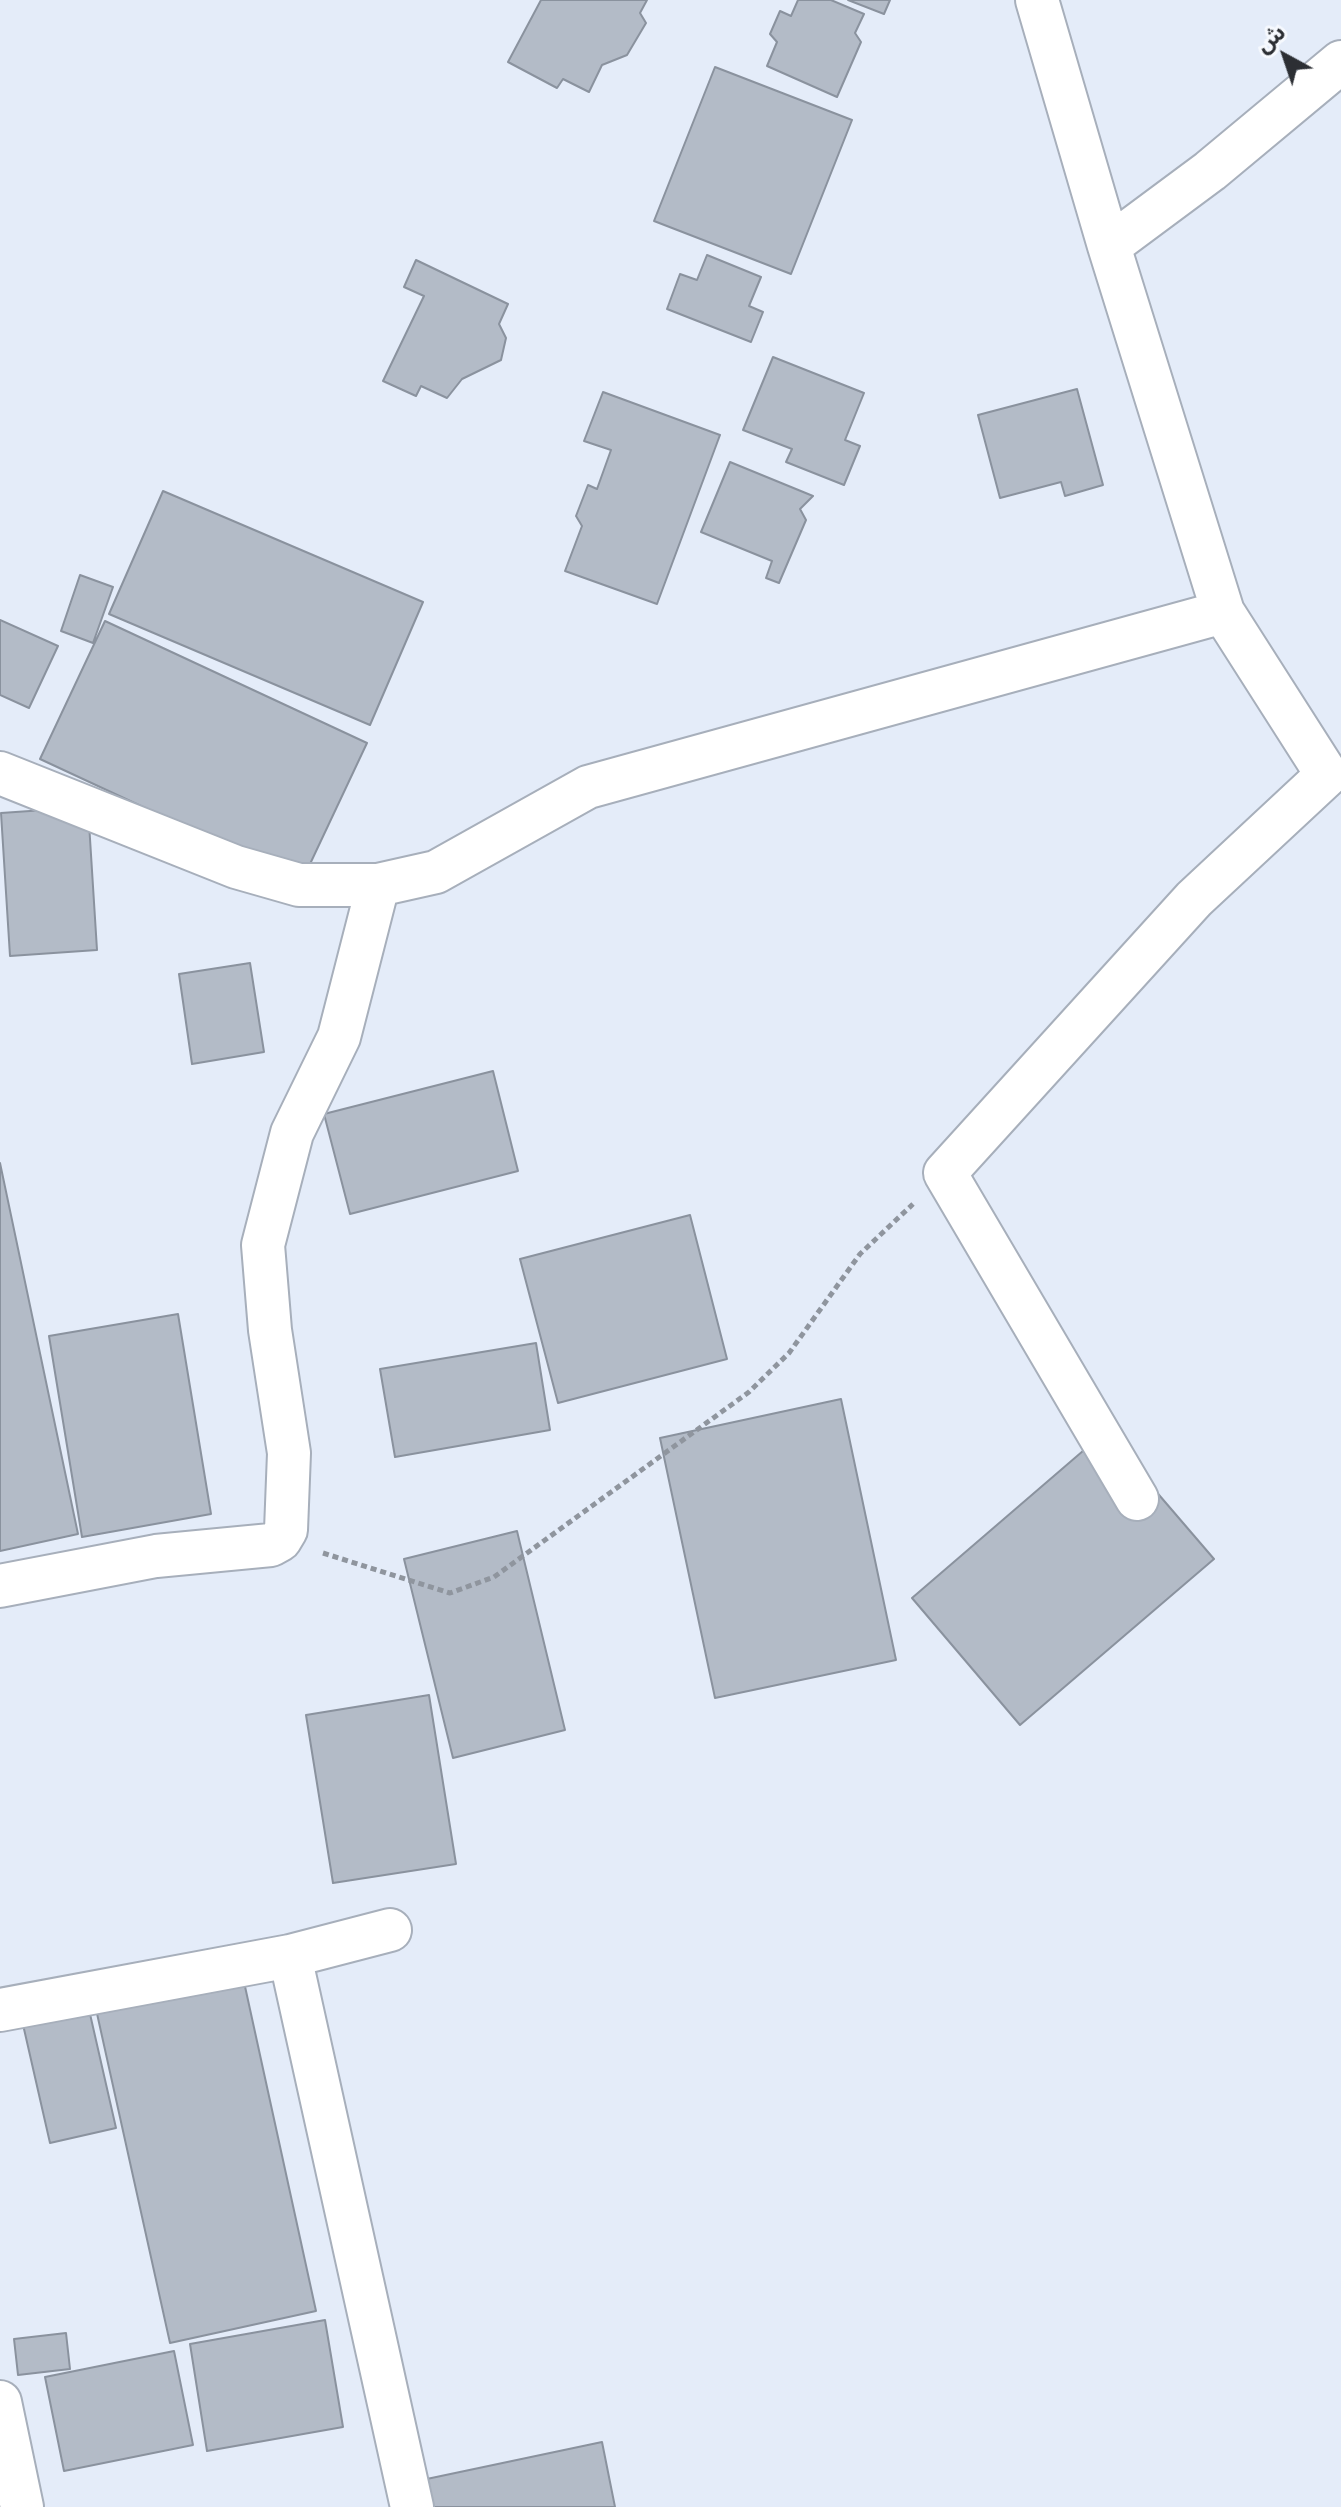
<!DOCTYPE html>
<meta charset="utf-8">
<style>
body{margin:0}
#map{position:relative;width:1341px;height:2507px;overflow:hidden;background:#e4ecf9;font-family:"Open Sans","Noto Sans Arabic",sans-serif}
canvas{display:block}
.north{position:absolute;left:1245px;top:16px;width:80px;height:80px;-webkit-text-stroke:6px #f6f9fe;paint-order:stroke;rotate:320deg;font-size:22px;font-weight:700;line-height:32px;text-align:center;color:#2c2f34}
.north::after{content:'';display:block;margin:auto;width:28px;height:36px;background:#2c2f34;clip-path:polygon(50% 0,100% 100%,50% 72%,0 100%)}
</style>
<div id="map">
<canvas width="1341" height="2507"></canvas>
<div class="north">ش</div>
</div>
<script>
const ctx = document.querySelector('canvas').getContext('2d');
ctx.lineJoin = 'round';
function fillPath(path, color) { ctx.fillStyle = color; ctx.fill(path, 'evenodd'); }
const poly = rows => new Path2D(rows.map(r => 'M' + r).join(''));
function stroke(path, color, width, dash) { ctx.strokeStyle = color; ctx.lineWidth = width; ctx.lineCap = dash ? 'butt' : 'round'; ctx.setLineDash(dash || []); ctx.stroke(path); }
const building = poly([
 [541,0,647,0,640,13,646,23,627,55,602,65,589,92,563,79,557,88,508,62,541,0],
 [798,0,831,0,864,14,855,33,861,42,837,97,767,66,777,42,770,34,780,11,791,16,798,0],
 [848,0,890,0,884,14,848,0],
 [715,67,852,120,791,274,654,221,715,67],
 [707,255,761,277,749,306,763,312,751,342,667,309,680,274,697,280,707,255],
 [416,260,508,304,499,324,506,338,501,360,462,379,447,398,421,386,416,396,383,381,424,296,404,287,416,260],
 [773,357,864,393,845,440,860,446,844,485,786,462,792,449,743,430,773,357],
 [1077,389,1103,485,1065,496,1061,482,1000,498,978,415,1077,389],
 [603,392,720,435,657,604,565,571,582,526,576,516,588,485,597,489,611,450,584,441,603,392],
 [730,462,813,496,800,509,806,520,779,583,766,578,772,561,701,532,730,462],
 [163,491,423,602,370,725,109,614,163,491],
 [80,575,113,587,93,643,61,631,80,575],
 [0,620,58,646,29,708,0,695,0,620],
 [105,621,367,743,302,881,40,759,105,621],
 [88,807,97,950,10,956,1,813,88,807],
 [250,963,264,1052,192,1064,179,974,250,963],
 [493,1071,518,1171,350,1214,324,1114,493,1071],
 [0,1163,78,1534,0,1551,0,1163],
 [690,1215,727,1359,558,1403,520,1259,690,1215],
 [178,1314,211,1514,82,1537,49,1336,178,1314],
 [536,1343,550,1430,395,1457,380,1369,536,1343],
 [841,1399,896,1660,715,1698,660,1438,841,1399],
 [1105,1432,1214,1559,1020,1725,912,1598,1105,1432],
 [517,1531,565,1730,453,1758,404,1559,517,1531],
 [429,1695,456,1864,333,1883,306,1715,429,1695],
 [239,1959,316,2311,170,2343,92,1991,239,1959],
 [85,1992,116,2128,50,2143,19,2007,85,1992],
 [325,2320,343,2427,207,2451,190,2344,325,2320],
 [66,2333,70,2369,18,2375,14,2339,66,2333],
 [174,2351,193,2445,64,2471,45,2377,174,2351],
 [602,2442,615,2507,428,2507,422,2480,602,2442]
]);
fillPath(building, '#b3bbc7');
stroke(building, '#8a929e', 2);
const minor = poly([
 [1109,246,1210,171,1341,62],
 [0,773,236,867,299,885,378,885,436,872,588,787,1223,612,1109,246,1037,0],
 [1137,1499,945,1173,1194,899,1327,775,1223,612],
 [0,1586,156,1556,271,1545,280,1540,286,1530,289,1453,270,1330,263,1245,292,1133,339,1037,378,885],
 [290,1956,390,1930],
 [0,2010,290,1956,412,2507],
 [0,2402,22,2507]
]);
stroke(minor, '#a7afbb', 46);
stroke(poly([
 [323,1553,450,1593,494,1577,749,1392,789,1353,860,1254,913,1204]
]), '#8f959e', 5, [6, 4]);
stroke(minor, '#fff', 42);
</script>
